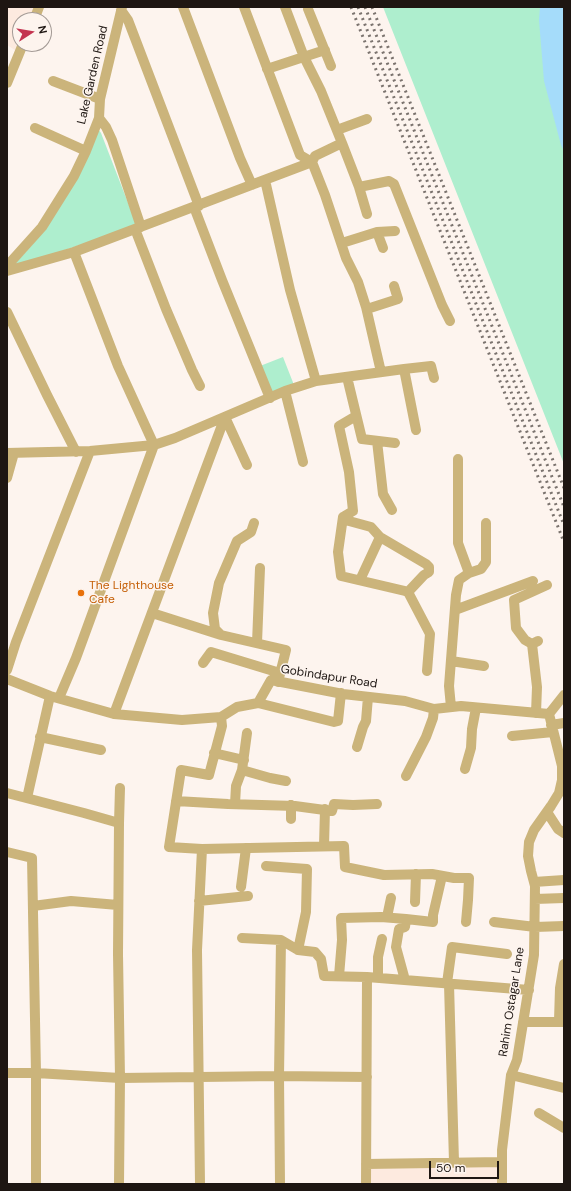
<!DOCTYPE html>
<style>
body{margin:0}
#map{position:relative;width:571px;height:1191px;overflow:hidden;background:#fdf4ee;font-family:"DM Sans",sans-serif}
canvas{display:block}
.frame{position:absolute;inset:0;border:8px solid #1e1612;pointer-events:none}
.north{position:absolute;left:12px;top:12px;width:40px;height:40px;box-sizing:border-box;background:#fdf4ee;border:1px solid #a49b96;border-radius:50%;rotate:78deg;font-size:11px;font-weight:700;line-height:16px;text-align:center;color:#1e1612}
.north::after{content:'';display:block;margin:auto;width:14px;height:18px;background:#c43450;clip-path:polygon(50% 0,100% 100%,50% 72%,0 100%)}
.scale{position:absolute;left:429px;top:1161px;width:70px;height:18px;box-sizing:border-box;border:2px solid #1e1612;border-top:0;padding-left:5px;font-size:12px;line-height:14px;white-space:nowrap;color:#1e1612;-webkit-text-stroke:3px #fdf4ee;paint-order:stroke}
</style>
<div id="map">
<canvas width="571" height="1191"></canvas>
<div class="frame"></div>
<div class="north">N</div>
<div class="scale">50 m</div>
</div>
<script>
const ctx = document.querySelector('canvas').getContext('2d');
ctx.lineJoin = 'round';
function fillPath(path, color) { ctx.fillStyle = color; ctx.fill(path, 'evenodd'); }
const poly = rows => new Path2D(rows.map(r => 'M' + r).join(''));
function stroke(path, color, width, dash) { ctx.strokeStyle = color; ctx.lineWidth = width; ctx.lineCap = dash ? 'butt' : 'round'; ctx.setLineDash(dash || []); ctx.stroke(path); }
function write(font, color, halo, rows, align = 'center') {
  ctx.font = font + ' "DM Sans",sans-serif'; ctx.lineWidth = 3; ctx.setLineDash([]); ctx.textBaseline = 'middle'; ctx.strokeStyle = halo; ctx.fillStyle = color; for (const [text, x, y, turn = 0] of rows) {
    ctx.save(); ctx.translate(x, y); ctx.rotate((+turn || 0) * Math.PI / 180); ctx.textAlign = isNaN(turn) ? turn : align; if (halo) ctx.strokeText(text, 0, 0); ctx.fillText(text, 0, 0); ctx.restore();
  }
}
fillPath(poly([
 [7,7,36,7,31,20,20,20,20,44,18,52,7,45],
 [500,1164,500,1184,368,1184,368,1165]
]), '#fdeadf');
fillPath(poly([
 [383,7,564,7,564,464],
 [96,126,101,133,137,226,11,268,32,245],
 [283,357,294,385,271,394,260,366]
]), '#aeeece');
fillPath(poly([
 [540,7,564,7,564,151,561,145,544,81,539,20]
]), '#a5dcfa');
stroke(poly([
 [183,7,240,158,252,185],
 [244,7,300,155,312,162],
 [285,7,304,57,321,91,342,143],
 [308,9,331,66],
 [121,10,128,20,199,206],
 [34,20,39,7],
 [267,69,325,50],
 [53,81,100,99],
 [7,83,23,44],
 [99,118,106,127,112,140,141,227],
 [35,128,86,151],
 [337,130,367,119],
 [265,180,290,290,316,381],
 [359,187,342,143,315,156,312,162,325,195,346,258,358,282,366,307,381,372],
 [194,207,222,280,270,398],
 [367,214,359,187,389,181,394,184,442,305,450,321],
 [135,229,166,309,192,370,200,386],
 [377,232,383,248],
 [342,243,377,232,395,231],
 [7,266,42,227,74,176,86,151,99,118,100,99,122,7],
 [7,271,74,252,312,162],
 [367,309,398,299,394,286],
 [7,312,47,395,76,452],
 [404,369,431,366,434,378],
 [347,377,362,439,395,443],
 [285,391,303,462],
 [225,417,247,465],
 [377,441,383,494,392,510],
 [7,453,90,451,154,445,175,438,285,391,316,381,404,369,416,430],
 [458,459,458,543,469,573],
 [7,478,14,453],
 [343,517,338,552,341,576,405,591,408,592,430,634,427,671],
 [343,517,353,511,349,472,339,426,356,416],
 [343,517,349,521,371,527,380,537,360,580],
 [380,537,426,564,429,567,429,572,424,575,408,592],
 [455,610,533,581],
 [152,613,221,635,286,650,278,682],
 [221,635,215,629,213,613,219,583,237,541,251,532,254,523],
 [257,643,260,568],
 [532,644,525,640,516,628,514,600,547,585],
 [451,661,484,666],
 [203,663,211,652,280,673],
 [7,670,16,642,90,451],
 [7,679,50,696,114,714,182,720,221,717,237,707,258,703,271,680,343,694,405,701,434,709,461,706,549,714],
 [59,698,76,658,154,445,118,366,74,252],
 [258,703,334,722,338,721,341,693],
 [451,707,449,686,456,595,459,580,469,573,481,569,486,562,486,523],
 [536,713,537,687,532,644,538,641],
 [114,714,225,417],
 [549,714,564,695],
 [221,717,222,726,209,775,181,770,169,847,202,849,344,846,345,867,384,875,432,874,454,878,469,878,468,900,466,922],
 [551,725,564,723],
 [512,736,553,732],
 [40,737,101,750],
 [357,747,363,727,366,721,368,697],
 [214,753,244,760],
 [465,769,471,748,472,729,476,708],
 [242,770,247,733],
 [406,776,426,737,433,718,434,709],
 [7,793,84,813,119,823,120,788],
 [27,798,50,696],
 [176,801,228,804,295,806,332,811,334,804,353,805,377,804],
 [235,804,236,786,242,770,270,778,286,781],
 [291,805,291,819],
 [547,812,558,829,564,833],
 [119,823,118,954,120,1078,119,1184],
 [324,846,325,809],
 [7,852,32,858,36,1073,36,1184],
 [266,866,307,869,306,912,298,950],
 [534,882,564,880],
 [241,887,246,848],
 [535,899,564,898],
 [199,901,248,896],
 [415,902,416,874],
 [33,906,71,901,118,905],
 [387,917,391,898],
 [494,922,535,927,564,926],
 [242,938,281,940,298,950,315,952,321,959,324,976,367,977],
 [339,976,342,940,341,918,381,917,406,919],
 [378,978,378,957,382,939],
 [405,980,396,947,399,929,405,927,406,919,433,922,433,915,442,876],
 [447,983,452,947,507,954],
 [449,984,454,1162],
 [559,1021,560,988,564,964],
 [523,1022,564,1022],
 [7,1073,36,1073,120,1078,279,1076,367,1077],
 [511,1075,564,1088],
 [539,1113,564,1128],
 [366,1164,502,1162],
 [200,1184,197,950,202,849],
 [280,1184,279,1076,281,940],
 [366,1184,367,977,529,990],
 [502,1184,502,1150,511,1075,517,1060,534,955,535,886,531,871,528,856,529,842,534,830,551,806,559,793,562,780,562,766,549,714]
]), '#cbb47b', 10);
stroke(poly([
 [351,7,564,542],
 [358,7,564,525],
 [365,7,564,507],
 [372,7,564,488]
]), '#7b736e', 3, [2, 4]);
for (const [x, y, r, color] of [
 [81,593,4,"#e8710a"]
]) { const dot = new Path2D(); dot.arc(x, y, r, 0, 2 * Math.PI); ctx.fillStyle = color; ctx.fill(dot); stroke(dot, '#fdf4ee', 1.5); }
write('12px', '#1e1612', '#fdf4ee', [
 ["Lake Garden Road",93,75,-77],
 ["Gobindapur Road",329,677,9],
 ["Rahim Ostagar Lane",512,1002,-81]
]);
write('12px', '#c56008', '#fdf4ee', [
 ["The Lighthouse",89,586],
 ["Cafe",89,600]
], 'left');
</script>
